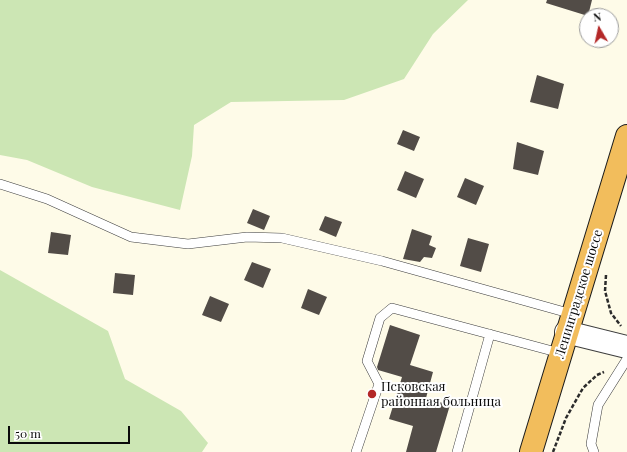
<!DOCTYPE html>
<meta charset="utf-8">
<style>
body{margin:0}
#map{position:relative;width:627px;height:452px;overflow:hidden;background:#fefbe8;font-family:"Playfair Display",serif}
canvas{display:block}
.north{position:absolute;left:579px;top:8px;width:40px;height:40px;box-sizing:border-box;background:#fff;border:1px solid #9d9d9d;border-radius:50%;rotate:351deg;font-size:11px;font-weight:700;line-height:16px;text-align:center;color:#0a0a0a}
.north::after{content:'';display:block;margin:auto;width:14px;height:18px;background:#b42828;clip-path:polygon(50% 0,100% 100%,50% 72%,0 100%)}
.scale{position:absolute;left:8px;top:426px;width:122px;height:18px;box-sizing:border-box;border:2px solid #0a0a0a;border-top:0;padding-left:5px;font-size:12px;line-height:14px;white-space:nowrap;color:#0a0a0a;-webkit-text-stroke:3px #fff;paint-order:stroke}
</style>
<div id="map">
<canvas width="627" height="452"></canvas>
<div class="north">N</div>
<div class="scale">50 m</div>
</div>
<script>
const ctx = document.querySelector('canvas').getContext('2d');
ctx.lineJoin = 'round';
function fillPath(path, color) { ctx.fillStyle = color; ctx.fill(path, 'evenodd'); }
const poly = rows => new Path2D(rows.map(r => 'M' + r).join(''));
function stroke(path, color, width, dash) { ctx.strokeStyle = color; ctx.lineWidth = width; ctx.lineCap = dash ? 'butt' : 'round'; ctx.setLineDash(dash || []); ctx.stroke(path); }
function write(font, color, halo, rows, align = 'center') {
  ctx.font = font + ' "Playfair Display",serif'; ctx.lineWidth = 4; ctx.setLineDash([]); ctx.textBaseline = 'middle'; ctx.strokeStyle = halo; ctx.fillStyle = color; for (const [text, x, y, turn = 0] of rows) {
    ctx.save(); ctx.translate(x, y); ctx.rotate((+turn || 0) * Math.PI / 180); ctx.textAlign = isNaN(turn) ? turn : align; if (halo) ctx.strokeText(text, 0, 0); ctx.fillText(text, 0, 0); ctx.restore();
  }
}
fillPath(poly([
 [0,0,468,0,433,34,404,79,344,100,231,102,194,125,192,156,180,210,92,187,27,160,0,155],
 [0,270,108,331,125,379,181,411,208,443,202,452,0,452]
]), '#cce6b4');
fillPath(poly([
 [547,0,592,0,588,16,546,3],
 [537,75,564,84,558,109,530,102],
 [403,130,420,137,414,151,397,144],
 [517,142,544,151,538,175,513,169],
 [405,171,424,179,416,198,397,190],
 [465,178,484,186,476,205,457,197],
 [253,209,270,216,264,230,247,223],
 [325,216,342,222,336,237,319,230],
 [412,229,432,236,429,245,436,248,432,258,424,257,420,262,403,259],
 [51,232,71,235,68,255,48,253],
 [468,238,489,244,481,272,460,266],
 [252,262,271,269,263,288,244,280],
 [115,273,135,275,133,295,113,293],
 [308,289,327,297,319,315,301,308],
 [210,296,229,304,221,322,202,315],
 [390,325,420,335,410,365,433,372,426,398,450,405,436,452,406,452,413,426,389,419,402,377,378,370,377,367]
]), '#524c47');
const service = poly([
 [0,184,47,199,131,237,188,244,247,237,282,238,382,261,572,314],
 [356,452,379,384,367,361,380,318,392,308,560,353],
 [457,452,490,334],
 [594,452,591,444,598,405,627,359]
]);
const tertiary = poly([
 [566,332,627,347]
]);
const trunk = poly([
 [531,452,627,136]
]);
stroke(service, '#3d3d3d', 10);
stroke(tertiary, '#3d3d3d', 24);
stroke(trunk, '#1b1b1b', 24);
stroke(poly([
 [606,275,605,291,611,313,621,326],
 [553,452,566,418,583,388,597,375,604,372]
]), '#2c2c2c', 2.5, [4, 2]);
stroke(service, '#fff', 9);
stroke(tertiary, '#fff', 22);
stroke(trunk, '#f2bd5c', 22);
for (const [x, y, r, color] of [
 [372,394,5,"#b42828"]
]) { const dot = new Path2D(); dot.arc(x, y, r, 0, 2 * Math.PI); ctx.fillStyle = color; ctx.fill(dot); stroke(dot, '#fff', 1.5); }
write('13px', '#0a0a0a', '#fff', [
 ["Ленинградское шоссе",579,294,-73]
]);
write('13px', '#0a0a0a', '#fff', [
 ["Псковская",381,387],
 ["районная больница",381,402]
], 'left');
</script>
